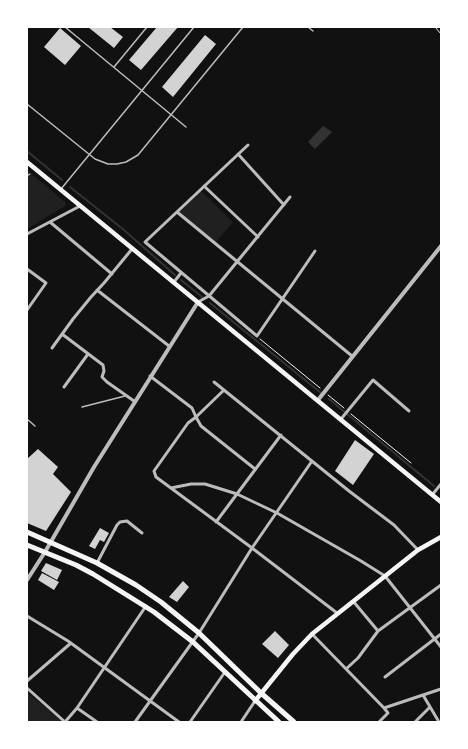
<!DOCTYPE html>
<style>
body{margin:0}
#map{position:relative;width:468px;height:749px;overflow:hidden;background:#111;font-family:Poppins,sans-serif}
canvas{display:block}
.frame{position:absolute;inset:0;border:28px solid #fff;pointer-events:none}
</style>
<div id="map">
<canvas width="468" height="749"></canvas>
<div class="frame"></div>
</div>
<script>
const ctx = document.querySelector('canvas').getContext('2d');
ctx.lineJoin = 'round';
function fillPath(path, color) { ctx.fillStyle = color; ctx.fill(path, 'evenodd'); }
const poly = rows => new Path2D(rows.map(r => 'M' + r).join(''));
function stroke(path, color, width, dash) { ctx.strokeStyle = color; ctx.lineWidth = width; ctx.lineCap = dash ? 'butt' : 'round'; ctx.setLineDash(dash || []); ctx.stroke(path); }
fillPath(poly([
 [27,170,65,202,66,204,65,206,27,229],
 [201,191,233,222,215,243,178,212],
 [27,693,28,693,60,720,59,722,27,722]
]), '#202020');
fillPath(poly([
 [323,126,332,132,315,149,308,142]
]), '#333');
stroke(poly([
 [27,151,62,180],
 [70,187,124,230,175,275],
 [181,280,202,297],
 [210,303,321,393],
 [329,399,434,486]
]), '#333', 2);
fillPath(poly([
 [88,27,110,27,123,37,114,48],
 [157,27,178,27,141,70,129,60],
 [60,28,81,46,65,65,44,47],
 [205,35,216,44,173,97,162,87],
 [355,440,374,454,353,485,335,471],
 [38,449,58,467,53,474,71,492,46,531,27,523,27,459],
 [100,528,109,533,104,542,100,540,95,549,89,546],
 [46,563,62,570,57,580,41,571],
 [42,573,59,582,54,590,38,580],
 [183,581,189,587,177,602,169,597],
 [275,631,289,645,278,658,262,644]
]), '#d3d3d3');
stroke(poly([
 [435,27,441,34],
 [27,176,30,174],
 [260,339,320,388],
 [328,395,344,408],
 [351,414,411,463]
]), '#f5f5f5', 1);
stroke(poly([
 [65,27,186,127],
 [308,27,313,31],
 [114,67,147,27],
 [27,104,95,159,108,164,117,164,126,162,138,155,243,27],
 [61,189,194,27],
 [82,407,125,396],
 [27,419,35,426]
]), '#bcbcbc', 1.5);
stroke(poly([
 [248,145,145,242,257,336,315,251],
 [238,154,284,205],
 [204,186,258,237],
 [177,212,352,356],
 [50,222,112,274],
 [27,234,80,206],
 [27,269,46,283,27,310],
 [174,282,181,273],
 [97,290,169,346],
 [198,302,209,296,290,197],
 [62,334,103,365,104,371,102,377,107,382,134,401],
 [52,348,73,319,91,297,104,283,132,249],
 [150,376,192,408,196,417,188,423,154,471,156,477,252,548,337,613],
 [214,382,349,491,394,525,418,550],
 [64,387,88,354],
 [224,390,196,417,201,426,255,469],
 [341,419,373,380,409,411],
 [171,488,191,484,205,484,237,494,277,513,361,561,385,576,441,647],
 [432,495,441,484],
 [216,522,281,435],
 [97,563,117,525,120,522,127,521,142,533],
 [353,601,378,631],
 [27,616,68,641,179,722],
 [312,634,384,708,388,713,379,722],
 [346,669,358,658,378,631,441,585],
 [385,677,441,634],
 [27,681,71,643],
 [27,688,65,722,77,708,146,606],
 [423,695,439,722],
 [77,708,97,722],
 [384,708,441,689],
 [135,722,199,633,252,548,312,461],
 [190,722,225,672],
 [241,722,255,701],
 [415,722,430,707]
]), '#bcbcbc', 3);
stroke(poly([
 [318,400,441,246],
 [27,580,45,552,94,467,198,302]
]), '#bcbcbc', 4);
stroke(poly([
 [27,162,441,502],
 [255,701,293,654,312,634,418,550,441,537]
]), '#f5f5f5', 4.5);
stroke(poly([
 [27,532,97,563,136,585,161,602,199,633,261,693,294,722],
 [27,545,76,565,93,574,154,612,193,642,279,722]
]), '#f5f5f5', 5);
</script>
